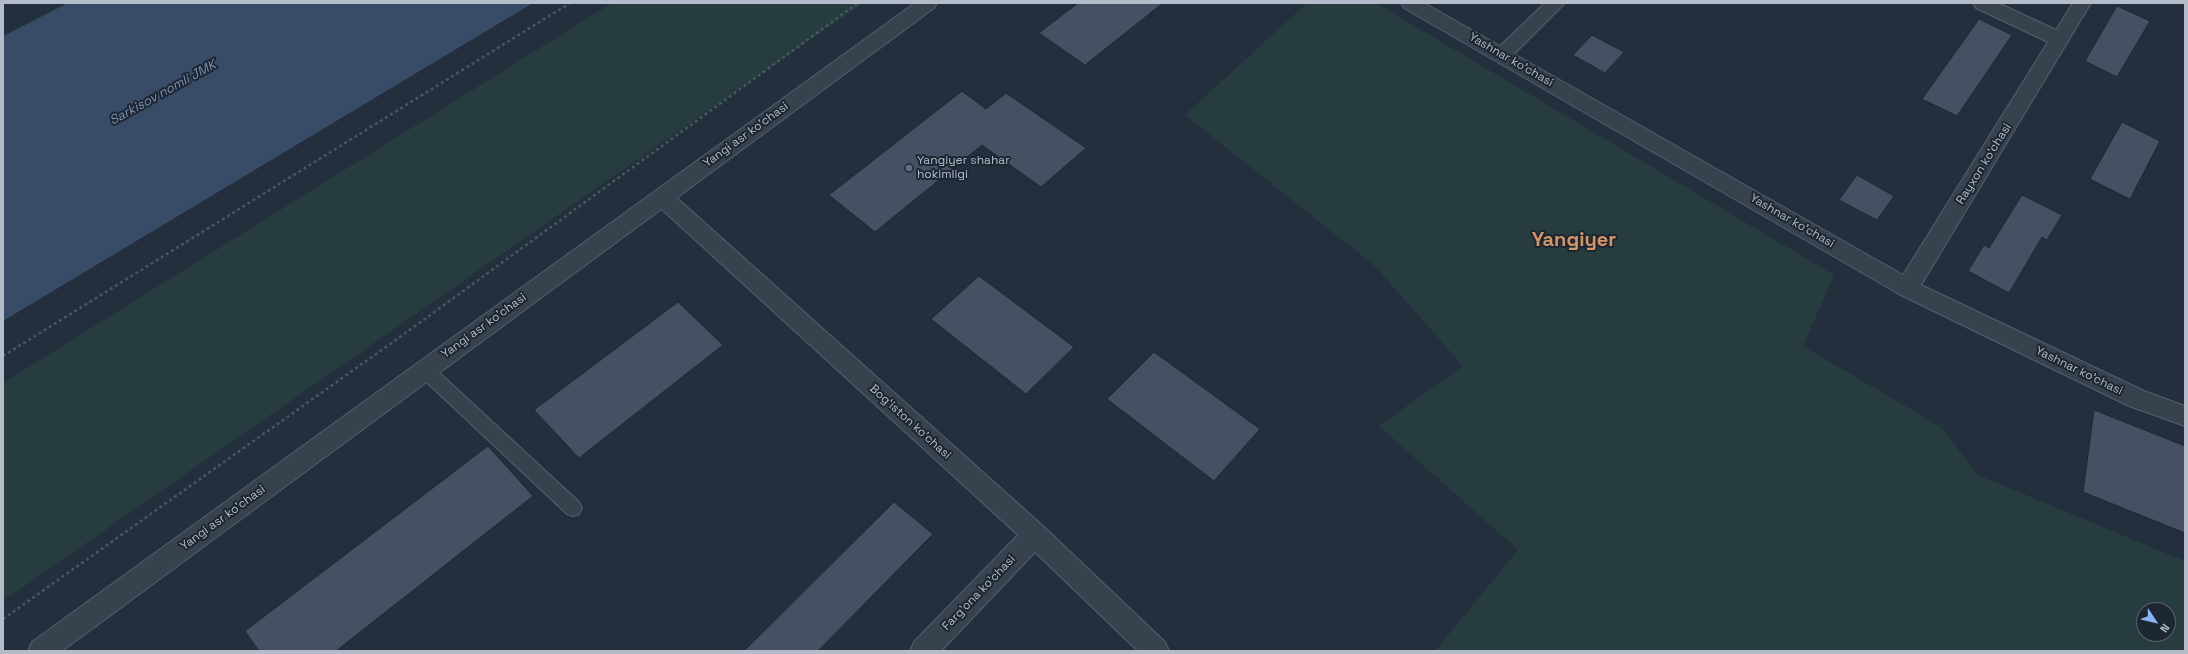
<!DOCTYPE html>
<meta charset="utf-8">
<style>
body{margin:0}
#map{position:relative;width:2188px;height:654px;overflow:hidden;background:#242f3e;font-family:"Space Grotesk",sans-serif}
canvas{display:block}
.frame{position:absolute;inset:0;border:4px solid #b4bcc9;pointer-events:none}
.north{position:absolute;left:2136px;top:602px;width:40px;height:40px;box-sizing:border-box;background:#1d2633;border:1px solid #59626f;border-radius:50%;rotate:125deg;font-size:11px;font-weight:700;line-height:16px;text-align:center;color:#b4bcc9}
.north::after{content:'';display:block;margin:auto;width:14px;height:18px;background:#8ab4f8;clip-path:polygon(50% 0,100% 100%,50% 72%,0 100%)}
</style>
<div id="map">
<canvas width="2188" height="654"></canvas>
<div class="frame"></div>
<div class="north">N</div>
</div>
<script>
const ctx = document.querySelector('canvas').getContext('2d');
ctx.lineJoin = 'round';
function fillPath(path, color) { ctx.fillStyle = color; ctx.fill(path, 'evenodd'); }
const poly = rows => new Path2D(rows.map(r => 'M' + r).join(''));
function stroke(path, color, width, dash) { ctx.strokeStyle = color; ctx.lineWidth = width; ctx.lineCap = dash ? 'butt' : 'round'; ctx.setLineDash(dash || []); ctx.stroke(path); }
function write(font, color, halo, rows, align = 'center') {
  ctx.font = font + ' "Space Grotesk",sans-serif'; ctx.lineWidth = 4; ctx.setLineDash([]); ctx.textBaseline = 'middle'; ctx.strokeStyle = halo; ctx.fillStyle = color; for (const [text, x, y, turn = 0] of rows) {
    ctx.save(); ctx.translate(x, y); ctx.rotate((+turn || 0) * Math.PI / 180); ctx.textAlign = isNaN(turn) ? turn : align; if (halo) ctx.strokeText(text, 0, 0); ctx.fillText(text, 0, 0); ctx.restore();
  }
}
fillPath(poly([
 [612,3,863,3,3,601,3,383],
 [1307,3,1376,3,1834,275,1803,346,1941,427,1978,475,2185,561,2185,651,1435,651,1518,550,1379,426,1463,366,1375,266,1185,115],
 [2144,610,2168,610,2168,634,2144,634]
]), '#263c3f');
fillPath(poly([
 [68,3,533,3,3,321,3,36]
]), '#394c67');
const building = poly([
 [1078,3,1163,3,1085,65,1039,33,1078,3],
 [2117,6,2150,21,2117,77,2085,61,2117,6],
 [1979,19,2012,35,1957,116,1922,99,1979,19],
 [1592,35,1624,52,1605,73,1573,55,1592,35],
 [962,91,986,109,1006,93,1086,148,1041,187,982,145,875,232,829,195,962,91],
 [2122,122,2160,141,2130,199,2090,179,2122,122],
 [1857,175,1894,196,1877,220,1839,200,1857,175],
 [2022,195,2062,215,2047,240,2042,237,2009,293,1968,271,1984,245,1989,248,2022,195],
 [979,276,1074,347,1026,394,931,319,979,276],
 [678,302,723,345,579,458,534,410,678,302],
 [1154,352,1260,429,1214,481,1107,399,1154,352],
 [2094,410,2185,446,2185,533,2083,492,2094,410],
 [488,446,533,496,336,651,259,651,245,631,488,446],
 [894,502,933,534,818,651,744,651,894,502]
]);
fillPath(building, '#455162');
stroke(building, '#1f2835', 1);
const service = poly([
 [425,363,431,365,579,502,582,508,579,514,573,516,567,514,419,375,417,370,419,365,425,363]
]);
const minor = poly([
 [1401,3,1424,3,1500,46,1545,3,1565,3,1514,54,1903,275,2048,42,1976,8,1973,3,1998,3,2056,30,2073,3,2091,3,1921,285,2144,391,2185,406,2185,426,2129,406,1899,294,1404,8,1401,3],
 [662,189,669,191,1044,527,1165,642,1169,651,1138,651,1035,552,941,651,910,651,914,642,1018,535,655,203,652,197,655,191,662,189]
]);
const tertiary = poly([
 [915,3,937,3,934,8,62,651,28,651,32,642,915,3]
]);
stroke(service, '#565f6c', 2);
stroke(minor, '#565f6c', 2);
stroke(tertiary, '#565f6c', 2);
stroke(poly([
 [3,356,570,3],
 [3,619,407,332,858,3]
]), '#44595c', 2.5, [3, 3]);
fillPath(service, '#38414e');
fillPath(minor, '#38414e');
fillPath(tertiary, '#38414e');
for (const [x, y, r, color] of [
 [909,168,4,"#5c6f8a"]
]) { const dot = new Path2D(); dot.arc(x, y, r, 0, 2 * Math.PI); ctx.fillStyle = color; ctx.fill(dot); stroke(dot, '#1d2633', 1.5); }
write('12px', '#b4bcc9', '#1d2633', [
 ["Yashnar ko'chasi",1511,60,30],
 ["Yangi asr ko'chasi",746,135,-36],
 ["Rayxon ko'chasi",1984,164,-58],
 ["Yashnar ko'chasi",1792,221,30],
 ["Yangi asr ko'chasi",484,326,-36],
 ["Yashnar ko'chasi",2079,371,26],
 ["Bog‘iston ko'chasi",910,422,42],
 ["Yangi asr ko'chasi",223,518,-36],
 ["Farg'ona ko'chasi",979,593,-46]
]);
write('12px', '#b4bcc9', '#1d2633', [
 ["Yangiyer shahar",917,161],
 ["hokimligi",917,175]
], 'left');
write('italic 13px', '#7c92b1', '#1d2633', [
 ["Sarkisov nomli JMK",163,93,-29]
]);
write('bold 20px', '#d59563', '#1d2633', [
 ["Yangiyer",1574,241]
]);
</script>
